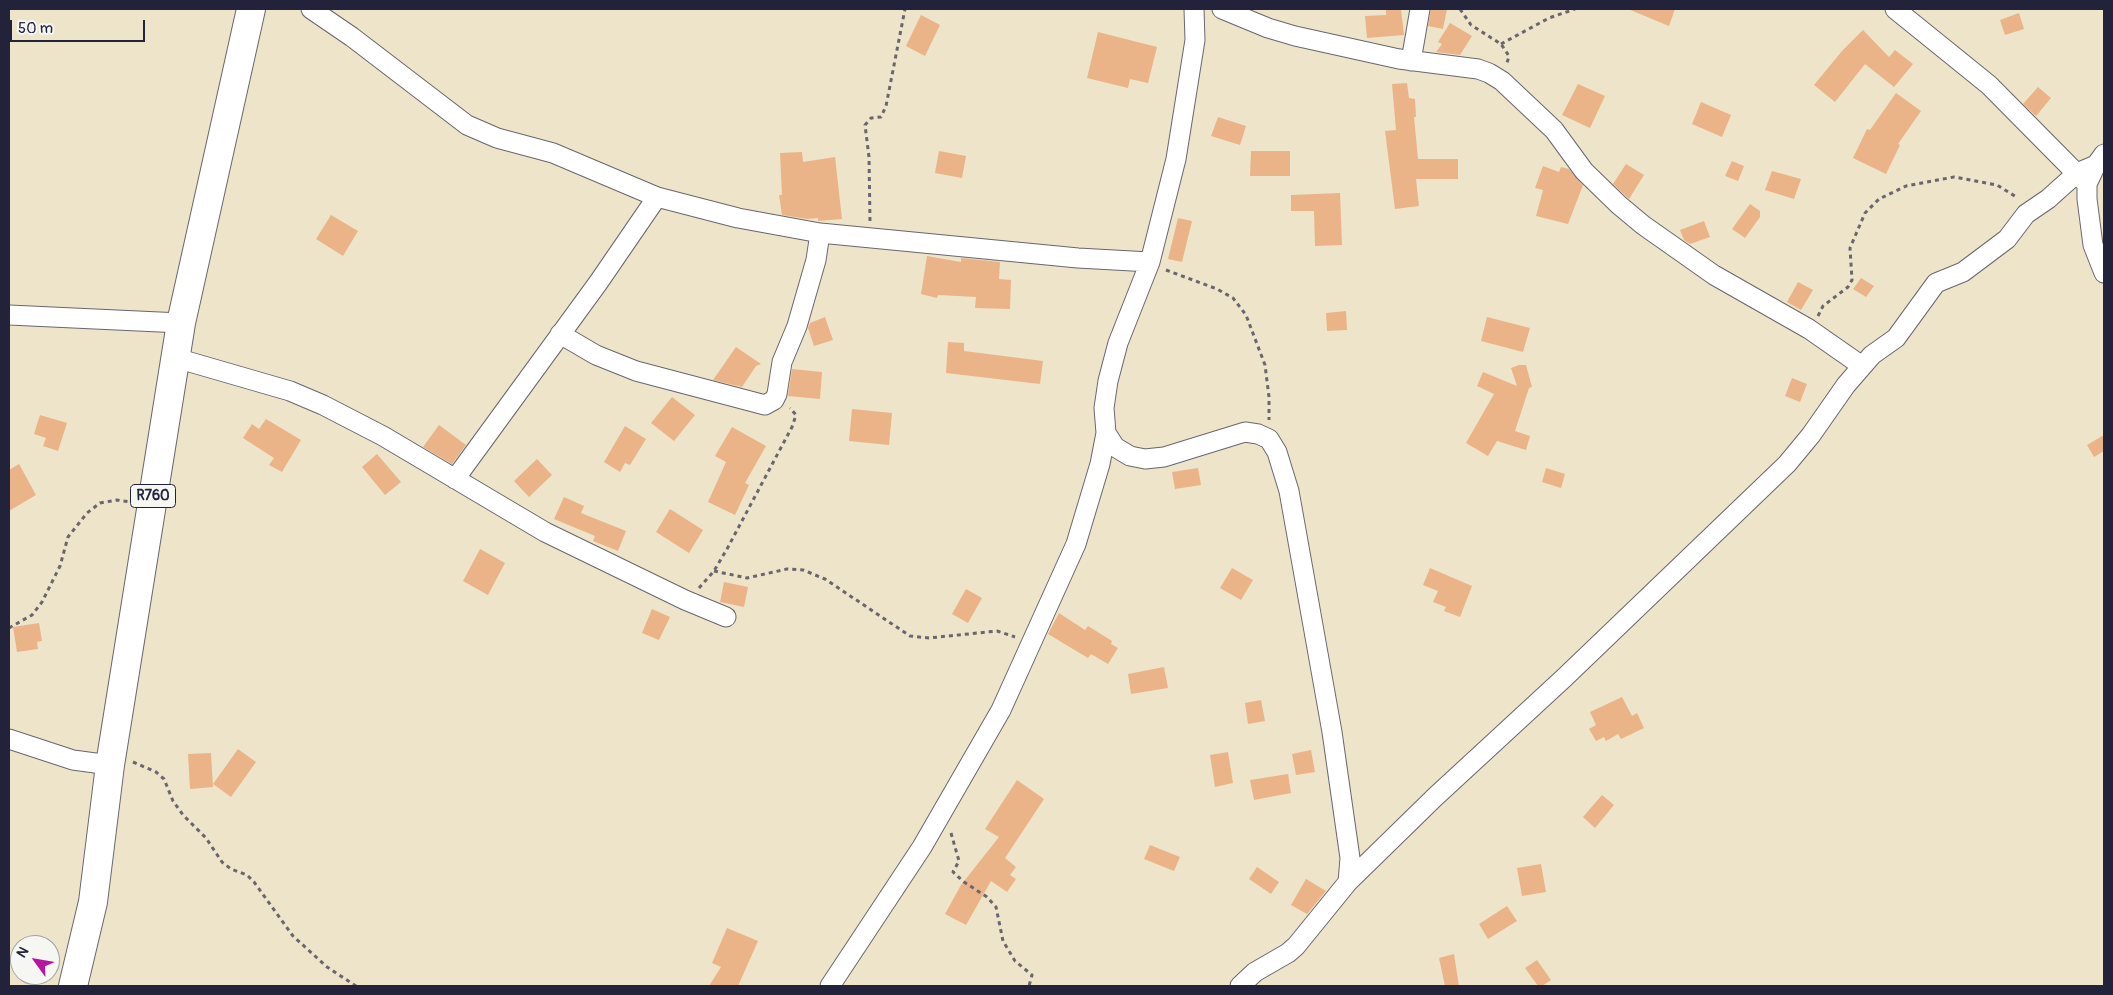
<!DOCTYPE html>
<style>
body{margin:0}
#map{position:relative;width:2113px;height:995px;overflow:hidden;background:#eee4c9;font-family:Pangolin,sans-serif}
canvas{display:block}
.frame{position:absolute;inset:0;border:10px solid #22223b;pointer-events:none}
.north{position:absolute;left:10px;top:935px;width:50px;height:50px;box-sizing:border-box;background:#f6f6f2;border:1px solid #a1a1a9;border-radius:50%;rotate:302deg;font-size:14px;font-weight:700;line-height:20px;text-align:center;color:#22223b}
.north::after{content:'';display:block;margin:auto;width:18px;height:22px;background:#b5179e;clip-path:polygon(50% 0,100% 100%,50% 72%,0 100%)}
.scale{position:absolute;left:10px;top:20px;width:135px;height:22px;box-sizing:border-box;border:2px solid #22223b;border-top:0;padding-left:6px;font-size:15px;line-height:18px;white-space:nowrap;color:#22223b;-webkit-text-stroke:4px #f6f6f2;paint-order:stroke}
</style>
<div id="map">
<canvas width="2113" height="995"></canvas>
<div class="frame"></div>
<div class="north">N</div>
<div class="scale">50 m</div>
</div>
<script>
const ctx = document.querySelector('canvas').getContext('2d');
ctx.lineJoin = 'round';
function fillPath(path, color) { ctx.fillStyle = color; ctx.fill(path, 'evenodd'); }
const poly = rows => new Path2D(rows.map(r => 'M' + r).join(''));
function stroke(path, color, width, dash) { ctx.strokeStyle = color; ctx.lineWidth = width; ctx.lineCap = dash ? 'butt' : 'round'; ctx.setLineDash(dash || []); ctx.stroke(path); }
function write(font, color, halo, rows, align = 'center') {
  ctx.font = font + ' Pangolin,sans-serif'; ctx.lineWidth = 4; ctx.setLineDash([]); ctx.textBaseline = 'middle'; ctx.strokeStyle = halo; ctx.fillStyle = color; for (const [text, x, y, turn = 0] of rows) {
    ctx.save(); ctx.translate(x, y); ctx.rotate((+turn || 0) * Math.PI / 180); ctx.textAlign = isNaN(turn) ? turn : align; if (halo) ctx.strokeText(text, 0, 0); ctx.fillText(text, 0, 0); ctx.restore();
  }
}
fillPath(poly([
 [1386,9,1401,9,1404,35,1367,38,1365,16,1386,15],
 [1431,9,1447,9,1443,29,1428,26],
 [1628,9,1675,9,1669,26],
 [2019,13,2024,29,2005,35,2000,20],
 [921,15,940,25,925,56,906,46],
 [1450,23,1472,36,1460,55,1436,52,1442,44,1438,42],
 [1863,30,1889,57,1895,50,1913,64,1894,87,1865,64,1835,102,1814,85,1842,51],
 [1098,32,1157,47,1148,83,1130,79,1128,88,1087,78],
 [1407,83,1409,98,1415,99,1416,117,1414,117,1418,159,1458,159,1458,179,1416,179,1419,206,1395,209,1385,131,1396,130,1392,84],
 [1578,84,1605,96,1590,128,1562,115],
 [2038,87,2051,98,2036,116,2023,104],
 [1896,93,1921,111,1898,144,1900,145,1886,174,1853,158,1867,129,1870,130],
 [1701,102,1731,115,1722,137,1692,124],
 [1218,117,1246,126,1240,145,1211,136],
 [939,151,966,156,962,178,935,173],
 [1251,151,1290,151,1290,176,1250,176],
 [802,152,803,162,835,157,842,219,818,221,818,218,808,219,782,215,779,195,782,195,780,153],
 [1732,161,1744,166,1738,181,1725,176],
 [1626,164,1644,175,1629,199,1613,184],
 [1543,166,1559,172,1561,167,1569,169,1583,185,1568,224,1536,216,1543,190,1535,188],
 [1772,171,1801,179,1794,199,1765,190],
 [1340,193,1342,245,1315,246,1314,211,1291,211,1291,195],
 [1750,204,1760,211,1760,217,1745,238,1732,229],
 [331,215,358,231,343,256,316,239],
 [1178,218,1192,221,1182,262,1168,259],
 [1704,221,1710,237,1690,244,1684,240,1680,230],
 [927,256,961,262,961,258,1000,262,999,279,1011,280,1010,309,975,308,976,297,938,295,937,298,921,294],
 [1861,278,1874,286,1866,297,1853,289],
 [1798,282,1813,290,1801,310,1787,302],
 [1346,311,1347,330,1327,331,1326,313],
 [825,317,833,340,814,346,808,328,810,323],
 [1487,317,1530,328,1523,352,1481,341],
 [948,342,964,343,964,351,1043,361,1040,384,946,373],
 [736,347,761,364,756,366,742,387,713,380],
 [1519,365,1526,365,1532,387,1529,388,1515,431,1530,436,1526,450,1497,441,1488,456,1466,443,1494,394,1477,386,1483,372,1517,386,1511,368],
 [792,369,822,372,820,399,788,396],
 [1792,378,1807,384,1800,402,1785,396],
 [672,397,695,415,674,441,651,423],
 [852,409,892,413,889,445,849,441],
 [40,415,67,423,58,451,43,446,46,438,34,434],
 [266,419,301,440,282,472,269,465,274,458,243,438,252,424,259,429],
 [439,425,466,445,452,464,423,447],
 [625,426,646,439,630,465,625,463,620,472,604,462],
 [732,427,766,446,745,483,749,485,735,515,708,502,726,462,715,456],
 [2104,435,2104,451,2094,457,2087,445],
 [377,454,401,482,385,495,362,467],
 [537,459,552,475,529,497,514,481],
 [19,464,36,495,9,511,9,470],
 [1198,468,1201,485,1175,489,1172,472],
 [1546,468,1565,474,1561,488,1542,482],
 [564,497,584,506,581,513,626,531,618,551,593,541,595,536,554,519],
 [670,509,703,530,689,553,656,532],
 [480,549,505,563,488,595,463,581],
 [1232,568,1253,580,1241,600,1220,588],
 [1430,568,1472,586,1460,617,1444,611,1446,607,1433,602,1438,591,1423,585],
 [724,582,748,587,744,607,720,602],
 [966,589,982,598,968,623,952,614],
 [652,609,670,617,659,640,642,633],
 [1059,613,1085,630,1088,626,1112,641,1111,644,1118,648,1108,664,1091,654,1088,658,1048,634],
 [39,623,42,641,37,642,38,649,17,652,13,627],
 [1164,667,1168,688,1131,694,1128,674],
 [1622,697,1632,716,1637,713,1644,728,1621,739,1618,734,1606,741,1604,737,1596,741,1589,729,1596,725,1590,712],
 [1261,700,1265,721,1248,724,1245,703],
 [238,749,256,762,231,797,213,784],
 [1311,750,1315,772,1296,775,1292,754],
 [1228,752,1233,783,1215,787,1210,755],
 [211,753,213,787,190,789,188,754],
 [1288,774,1291,793,1254,800,1250,780],
 [1017,780,1044,799,1005,858,1016,867,1010,875,1016,879,1007,892,991,881,966,925,945,914,961,885,999,837,985,829],
 [1602,795,1614,805,1595,828,1583,817],
 [1150,845,1180,857,1174,871,1144,859],
 [1541,864,1546,892,1522,896,1517,868],
 [1257,867,1279,882,1271,894,1249,879],
 [1306,879,1326,891,1307,914,1291,905],
 [1507,906,1517,921,1488,939,1479,924],
 [727,928,758,941,738,986,709,986,721,967,712,963],
 [1454,954,1459,986,1445,986,1439,958],
 [1537,960,1551,980,1542,986,1538,986,1525,968]
]), '#eab488');
const minor = poly([
 [311,9,352,37,467,125,497,138,553,153,657,197,738,218,820,233,1078,258,1150,262],
 [1194,9,1195,40,1176,159,1150,262,1118,343,1108,381,1104,408,1106,433,1115,447,1130,456,1145,459,1164,457,1245,432,1258,434,1269,439,1277,452,1289,491,1332,732,1350,858,1348,882],
 [1222,9,1268,28,1295,36,1399,59,1478,69,1489,73,1502,81,1554,130,1584,171,1619,205,1643,225,1714,275,1809,329,1862,366],
 [1895,9,1989,85,2087,184],
 [1411,61,1420,9],
 [2104,154,2096,165,2087,184,2087,199,2093,245,2104,273],
 [9,315,181,323],
 [560,334,596,355,636,371,765,405,774,400,777,394,782,362,797,326,816,260,820,233],
 [176,358,290,391,323,405,383,436,545,532,685,600,726,617],
 [455,479,598,283,657,197],
 [9,739,73,760,110,765],
 [830,986,922,847,1001,710,1076,544,1100,464,1106,433],
 [1240,986,1255,972,1288,953,1296,946,1348,882,1435,797,1564,678,1787,464,1811,435,1846,385,1872,355,1896,338,1936,283,1963,272,2007,239,2026,214,2048,199,2077,173,2096,165]
]);
const primary = poly([
 [73,986,93,902,110,765,181,323,251,9]
]);
stroke(minor, '#69666d', 21);
stroke(primary, '#69666d', 30);
stroke(poly([
 [1460,9,1471,25,1501,44,1509,56,1507,63],
 [1501,44,1549,18,1575,9],
 [870,221,869,157,865,125,871,118,881,117,886,106,905,9],
 [1166,270,1217,289,1233,298,1246,315,1265,365,1269,397,1269,420],
 [1818,316,1823,306,1848,287,1852,280,1850,248,1865,213,1879,199,1906,186,1954,177,1997,185,2018,198],
 [714,571,747,578,787,569,803,570,825,579,910,636,929,638,997,631,1015,637],
 [699,588,714,571,727,549,792,427,796,415,790,408],
 [9,628,32,615,42,602,60,566,68,537,87,513,100,503,117,500,131,502],
 [133,762,156,772,164,779,173,801,183,815,206,838,222,862,231,869,247,875,254,882,293,936,327,967,356,986],
 [951,833,959,861,953,872,964,882,987,897,996,907,1003,941,1015,961,1032,975,1029,986]
]), '#69666d', 3, [4, 4]);
stroke(minor, '#fff', 19);
stroke(primary, '#fff', 28);
for (const [x, y, w] of [
 [153,496,45]
]) { const box = new Path2D(); box.roundRect(x - w / 2, y - 11.5, w, 23, 4); ctx.fillStyle = '#f6f6f2'; ctx.fill(box); stroke(box, '#22223b', 1); }
write('bold 14px', '#22223b', null, [
 ["R760",153,496]
]);
</script>
